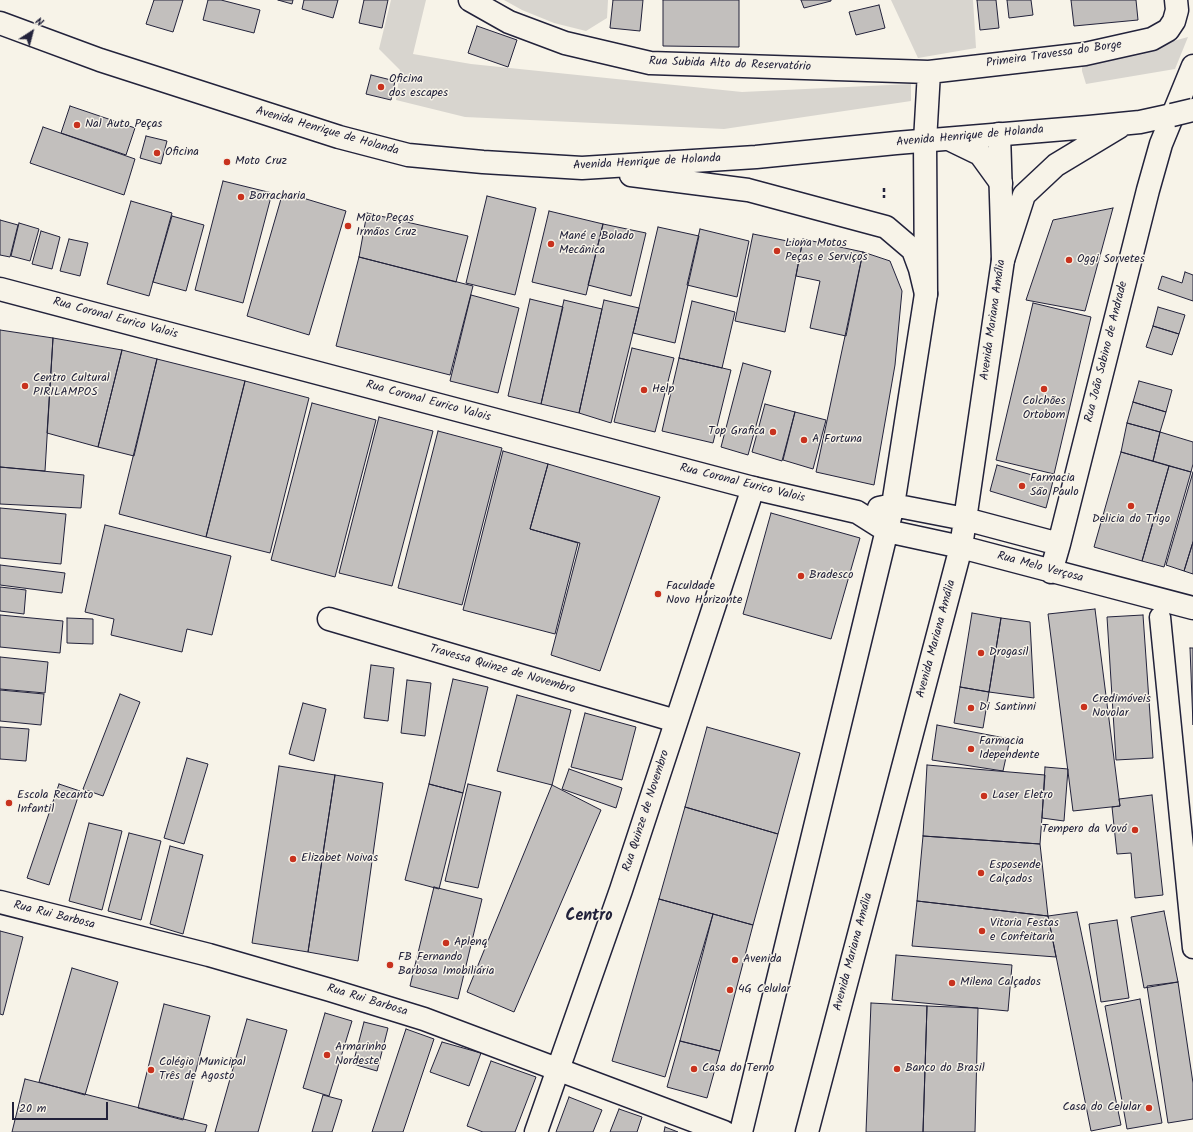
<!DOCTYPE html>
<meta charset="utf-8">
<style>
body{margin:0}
#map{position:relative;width:1193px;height:1132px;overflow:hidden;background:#f7f3e8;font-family:Kalam,sans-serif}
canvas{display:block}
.north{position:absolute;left:12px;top:12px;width:40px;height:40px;-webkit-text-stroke:3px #f7f3e8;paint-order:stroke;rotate:36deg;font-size:11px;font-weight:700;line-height:16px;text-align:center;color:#22223b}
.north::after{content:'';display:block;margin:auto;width:14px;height:18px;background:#22223b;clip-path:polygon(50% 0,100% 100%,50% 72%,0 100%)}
.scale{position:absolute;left:12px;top:1102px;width:96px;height:18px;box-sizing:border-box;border:2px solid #22223b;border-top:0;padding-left:5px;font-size:12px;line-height:14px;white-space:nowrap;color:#22223b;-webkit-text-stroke:3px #f7f3e8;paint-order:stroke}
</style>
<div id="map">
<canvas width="1193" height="1132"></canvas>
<div class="north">N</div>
<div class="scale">20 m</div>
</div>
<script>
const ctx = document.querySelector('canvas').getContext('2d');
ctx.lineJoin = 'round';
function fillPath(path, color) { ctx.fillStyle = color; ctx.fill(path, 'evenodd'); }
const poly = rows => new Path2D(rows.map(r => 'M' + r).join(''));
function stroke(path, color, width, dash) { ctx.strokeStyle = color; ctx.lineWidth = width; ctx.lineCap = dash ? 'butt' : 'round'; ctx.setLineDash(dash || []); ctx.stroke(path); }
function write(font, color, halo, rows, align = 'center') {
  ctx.font = font + ' Kalam,sans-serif'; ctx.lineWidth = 3; ctx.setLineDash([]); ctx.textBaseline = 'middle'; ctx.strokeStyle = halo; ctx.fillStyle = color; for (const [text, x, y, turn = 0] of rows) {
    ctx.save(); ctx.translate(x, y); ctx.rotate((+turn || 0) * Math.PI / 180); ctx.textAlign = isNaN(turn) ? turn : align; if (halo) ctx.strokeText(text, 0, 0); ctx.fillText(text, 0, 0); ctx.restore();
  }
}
fillPath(poly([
 [391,0,426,0,413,54,471,64,742,92,911,84,911,101,724,129,465,117,396,100,400,70,379,49],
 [504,0,608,0,607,18,586,31,554,23,522,10],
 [891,0,973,0,976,48,918,58],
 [1188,37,1175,69,1086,84,1082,71,1082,66]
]), '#d8d5cf');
const building = poly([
 [154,0,183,0,173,32,146,24,154,0],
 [208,0,221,0,260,10,254,33,203,20,208,0],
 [278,0,293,0,292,4,278,0],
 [304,0,338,0,333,18,302,9,304,0],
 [364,0,388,0,382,28,359,23,364,0],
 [613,0,643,0,640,31,610,28,613,0],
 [663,0,739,0,739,47,663,46,663,0],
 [801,0,831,0,831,1,804,8,801,0],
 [977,0,996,0,999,28,980,30,977,0],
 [1007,0,1031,0,1033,15,1009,18,1007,0],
 [1071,0,1136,0,1138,20,1074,26,1071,0],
 [879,5,885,28,856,35,849,12,879,5],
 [477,26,517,40,508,67,468,53,477,26],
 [371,75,395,81,391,100,366,94,371,75],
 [70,106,135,128,126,155,61,133,70,106],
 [43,127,135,159,124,195,30,163,43,127],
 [146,136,167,141,161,164,140,158,146,136],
 [223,181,272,193,243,303,195,290,223,181],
 [283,192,346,211,309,335,247,316,283,192],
 [487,196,536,208,515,295,466,283,487,196],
 [131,201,172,213,149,296,107,284,131,201],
 [1113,208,1085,311,1026,300,1053,220,1113,208],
 [549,211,603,224,586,295,532,282,549,211],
 [367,213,468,236,456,282,359,257,367,213],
 [172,216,204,225,186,291,153,282,172,216],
 [0,220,18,225,10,257,0,255,0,220],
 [19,223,39,229,30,261,11,256,19,223],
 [603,224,646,233,631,296,588,285,603,224],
 [658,227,699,236,675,343,633,333,658,227],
 [700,229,749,241,737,297,687,285,700,229],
 [41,231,60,237,52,269,32,264,41,231],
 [753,234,802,244,785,332,735,321,753,234],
 [69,239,88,243,80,276,60,271,69,239],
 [803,239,863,252,846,336,810,328,820,281,796,276,803,239],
 [863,252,890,261,902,291,895,365,874,485,816,472,863,252],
 [359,257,473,286,450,375,336,346,359,257],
 [1185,272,1193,275,1193,301,1158,289,1162,276,1182,283,1185,272],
 [471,295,519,308,498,393,450,381,471,295],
 [530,299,563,307,541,404,508,396,530,299],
 [564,300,602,309,579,413,541,404,564,300],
 [604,300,639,308,611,423,579,413,604,300],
 [692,301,735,312,722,368,679,358,692,301],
 [1033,303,1091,317,1054,474,996,460,1033,303],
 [1158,307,1185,315,1179,334,1153,326,1158,307],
 [1153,326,1179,334,1172,355,1146,347,1153,326],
 [0,330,53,338,45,471,0,467,0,330],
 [53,338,122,350,98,447,47,433,53,338],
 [632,348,674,358,655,432,614,422,632,348],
 [122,350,157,359,134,456,98,447,122,350],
 [679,358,731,370,713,443,662,431,679,358],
 [157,359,245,381,206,537,119,514,157,359],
 [743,363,771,371,748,455,721,447,743,363],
 [245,381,309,398,270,553,206,537,245,381],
 [1139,381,1172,390,1166,412,1133,402,1139,381],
 [1133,402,1166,412,1160,432,1127,423,1133,402],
 [312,403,376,420,335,577,271,560,312,403],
 [765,404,795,412,782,461,752,452,765,404],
 [795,412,826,420,813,469,783,460,795,412],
 [379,417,433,431,392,586,339,573,379,417],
 [1127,423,1160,432,1153,461,1121,452,1127,423],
 [438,431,502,448,462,605,398,588,438,431],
 [1160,432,1193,442,1193,464,1191,472,1153,461,1160,432],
 [503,451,548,464,530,529,578,543,555,634,463,610,503,451],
 [1121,452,1169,466,1142,561,1094,547,1121,452],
 [548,464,660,497,600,671,551,655,580,543,530,529,548,464],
 [997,465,1053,481,1046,508,990,491,997,465],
 [1169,466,1191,472,1164,567,1142,561,1169,466],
 [0,467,84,475,81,508,0,504,0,467],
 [1193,472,1193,542,1184,571,1166,565,1193,472],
 [0,508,66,514,61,564,0,558,0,508],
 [771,513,860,538,831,639,743,614,771,513],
 [105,525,231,556,212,635,187,629,182,652,111,635,114,619,85,612,105,525],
 [1193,542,1193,574,1184,571,1193,542],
 [0,565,65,573,62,593,0,585,0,565],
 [0,587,26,590,24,614,0,611,0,587],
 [1095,609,1120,806,1073,811,1048,614,1095,609],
 [972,613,1001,618,989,692,960,687,972,613],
 [0,615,63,621,60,653,0,647,0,615],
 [1143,615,1153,758,1116,760,1107,617,1143,615],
 [67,618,93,619,93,644,67,643,67,618],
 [1001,618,1030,622,1034,698,989,692,1001,618],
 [1190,648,1193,648,1193,725,1190,648],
 [0,657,48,662,45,693,0,689,0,657],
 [371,665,394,668,388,721,364,718,371,665],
 [453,679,488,687,463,793,429,784,453,679],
 [407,680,431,683,425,736,401,733,407,680],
 [960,687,989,692,983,728,954,723,960,687],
 [0,690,44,694,41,725,0,721,0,690],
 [120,694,140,702,103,796,83,789,120,694],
 [517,695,571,710,552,785,497,771,517,695],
 [303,703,326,709,314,761,289,754,303,703],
 [585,713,636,727,622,780,571,767,585,713],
 [937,725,1010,739,1003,771,932,760,937,725],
 [0,727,29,729,26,761,0,759,0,727],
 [707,727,800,753,778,834,685,807,707,727],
 [187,758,208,764,184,844,164,838,187,758],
 [927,765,1045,775,1040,844,923,836,927,765],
 [279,766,335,775,308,952,252,943,279,766],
 [1045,767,1068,769,1064,821,1042,818,1045,767],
 [569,769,622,788,616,808,562,789,569,769],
 [335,775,383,783,358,961,308,952,335,775],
 [59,784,80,791,49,885,27,878,59,784],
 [429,784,463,793,439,889,405,880,429,784],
 [468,784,501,792,478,888,445,881,468,784],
 [552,785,601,810,514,1012,467,992,552,785],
 [1152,795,1163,895,1135,898,1131,853,1117,854,1112,807,1120,806,1119,799,1152,795],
 [685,807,778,834,753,925,659,899,685,807],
 [89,823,122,831,102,910,69,901,89,823],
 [129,833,161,841,141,920,108,911,129,833],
 [923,836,1040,844,1048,916,917,901,923,836],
 [170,846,203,855,183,934,150,924,170,846],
 [434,887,482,899,458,999,410,986,434,887],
 [659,899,713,914,665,1077,612,1061,659,899],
 [917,901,1048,916,1056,957,912,946,917,901],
 [1164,911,1178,982,1144,988,1131,917,1164,911],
 [1077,912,1121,1125,1091,1131,1048,916,1077,912],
 [713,914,753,925,720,1051,680,1041,713,914],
 [1117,920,1129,998,1101,1002,1089,924,1117,920],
 [0,931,23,937,3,1015,0,1014,0,931],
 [896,955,1012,965,1008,1011,892,1000,896,955],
 [72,968,118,982,85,1095,39,1082,72,968],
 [1178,982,1193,1083,1193,1119,1168,1123,1147,986,1178,982],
 [1140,999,1162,1123,1127,1129,1105,1006,1140,999],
 [871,1003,927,1006,923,1132,866,1132,871,1003],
 [164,1004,210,1016,183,1120,138,1108,164,1004],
 [927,1006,978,1008,975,1132,923,1132,927,1006],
 [325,1013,352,1021,329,1096,303,1088,325,1013],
 [247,1019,287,1030,258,1132,215,1132,247,1019],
 [364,1022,388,1028,377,1071,353,1064,364,1022],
 [406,1029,434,1039,403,1132,372,1132,406,1029],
 [680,1041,720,1051,707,1098,667,1087,680,1041],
 [442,1042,481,1053,469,1086,430,1072,442,1042],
 [491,1061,536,1077,515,1132,483,1132,467,1126,491,1061],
 [25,1079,207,1125,205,1132,12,1132,25,1079],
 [323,1095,342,1100,332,1132,312,1132,323,1095],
 [569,1097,602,1110,593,1132,556,1132,569,1097],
 [619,1109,642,1117,637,1132,610,1132,619,1109],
 [665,1127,678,1132,664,1132,665,1127]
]);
fillPath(building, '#c2bfbd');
stroke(building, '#22223b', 1);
const pedestrian = poly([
 [1160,617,1193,948]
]);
const minor = poly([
 [470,0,509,22,565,43,650,63,929,72,1085,54,1152,39,1168,30,1174,21,1177,10,1176,0],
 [925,141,929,72],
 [329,619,676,721],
 [536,1132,621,890,753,488]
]);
const secondary = poly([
 [0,289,753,488,857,512,887,531,961,547,1193,608],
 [879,508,893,505,965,519,1059,544],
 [1051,572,1059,544,1148,190,1161,144,1193,66],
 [0,902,209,955,330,990,424,1019,724,1132],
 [741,1132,893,505,926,294,925,141],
 [807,1132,961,547,1003,260,999,134]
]);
const primary = poly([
 [0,23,100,60,339,137,408,155,483,162,582,168,756,157,896,143,1089,127,1140,122,1172,115],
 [949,139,980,154,1001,183],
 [631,175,748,190,886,227,913,250,920,269,926,294],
 [1003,260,1024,195,1056,165,1119,127]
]);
stroke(pedestrian, '#22223b', 23);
stroke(minor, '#22223b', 25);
stroke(secondary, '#22223b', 25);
stroke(primary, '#22223b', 25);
stroke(poly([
 [884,188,884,198]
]), '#22223b', 2.5, [4, 3]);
stroke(pedestrian, '#f7f3e8', 20);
stroke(minor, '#f7f3e8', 22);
stroke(secondary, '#f7f3e8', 22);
stroke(primary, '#f7f3e8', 22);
const primaryBridge = poly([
 [1172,115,1193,110]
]);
stroke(primaryBridge, '#22223b', 25, []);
stroke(primaryBridge, '#f7f3e8', 22);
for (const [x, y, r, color] of [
 [381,87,4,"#c8321e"],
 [77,125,4,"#c8321e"],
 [157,153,4,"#c8321e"],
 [227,162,4,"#c8321e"],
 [241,197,4,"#c8321e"],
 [348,226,4,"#c8321e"],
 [551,244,4,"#c8321e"],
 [777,251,4,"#c8321e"],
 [1069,260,4,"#c8321e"],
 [25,386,4,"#c8321e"],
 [1044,389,4,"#c8321e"],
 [644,390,4,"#c8321e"],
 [773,432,4,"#c8321e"],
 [804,440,4,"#c8321e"],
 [1022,486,4,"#c8321e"],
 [1131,506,4,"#c8321e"],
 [801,576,4,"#c8321e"],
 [658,594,4,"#c8321e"],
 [981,653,4,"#c8321e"],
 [1084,707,4,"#c8321e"],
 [971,708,4,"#c8321e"],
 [971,749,4,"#c8321e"],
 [984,796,4,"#c8321e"],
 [9,803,4,"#c8321e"],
 [1135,830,4,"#c8321e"],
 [293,859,4,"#c8321e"],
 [981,873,4,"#c8321e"],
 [982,931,4,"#c8321e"],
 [446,943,4,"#c8321e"],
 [735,960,4,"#c8321e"],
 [390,965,4,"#c8321e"],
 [952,983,4,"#c8321e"],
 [730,990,4,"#c8321e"],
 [327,1055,4,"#c8321e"],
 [694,1069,4,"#c8321e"],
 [897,1069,4,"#c8321e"],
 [151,1070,4,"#c8321e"],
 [1149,1108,4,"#c8321e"]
]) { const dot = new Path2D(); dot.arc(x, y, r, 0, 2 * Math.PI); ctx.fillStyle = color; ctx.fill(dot); stroke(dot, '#f7f3e8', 1.5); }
write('12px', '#22223b', '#f7f3e8', [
 ["Primeira Travessa do Borge",1054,55,-8],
 ["Rua Subida Alto do Reservatório",730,65,2],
 ["Avenida Henrique de Holanda",327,132,16],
 ["Avenida Henrique de Holanda",970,137,-5],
 ["Avenida Henrique de Holanda",647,163,-3],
 ["Rua Coronal Eurico Valois",115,319,15],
 ["Avenida Mariana Amália",994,320,-82],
 ["Rua João Sabino de Andrade",1107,352,-76],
 ["Rua Coronal Eurico Valois",428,402,15],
 ["Rua Coronal Eurico Valois",742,484,14],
 ["Rua Melo Verçosa",1040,568,15],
 ["Avenida Mariana Amália",937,639,-75],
 ["Travessa Quinze de Novembro",502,670,16],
 ["Rua Quinze de Novembro",647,811,-72],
 ["Rua Rui Barbosa",54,916,14],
 ["Avenida Mariana Amália",854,952,-75],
 ["Rua Rui Barbosa",367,1001,17]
]);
write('12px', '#22223b', '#f7f3e8', [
 ["Oficina",389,80],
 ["dos escapes",389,94],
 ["Nal Auto Peças",85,125],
 ["Oficina",165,153],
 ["Moto Cruz",235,162],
 ["Borracharia",249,197],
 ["Moto Peças",356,219],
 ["Irmãos Cruz",356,233],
 ["Mané e Bolado",559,237],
 ["Mecânica",559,251],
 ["Liona Motos",785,244],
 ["Peças e Serviços",785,258],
 ["Oggi Sorvetes",1077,260],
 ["Centro Cultural",33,379],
 ["PIRILAMPOS",33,393],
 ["Help",652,390],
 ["Colchões",1044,402,"center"],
 ["Ortobom",1044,416,"center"],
 ["Top Grafica",765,432,"right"],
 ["A Fortuna",812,440],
 ["Farmacia",1030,479],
 ["São Paulo",1030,493],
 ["Delicia do Trigo",1131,520,"center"],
 ["Bradesco",809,576],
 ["Faculdade",666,587],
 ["Novo Horizonte",666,601],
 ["Drogasil",989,653],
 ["Credimóveis",1092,700],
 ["Novolar",1092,714],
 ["Di Santinni",979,708],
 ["Farmacia",979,742],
 ["Idependente",979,756],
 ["Escola Recanto",17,796],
 ["Infantil",17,810],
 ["Laser Eletro",992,796],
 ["Tempero da Vovó",1127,830,"right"],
 ["Elizabet Noivas",301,859],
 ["Esposende",989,866],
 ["Calçados",989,880],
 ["Vitoria Festas",990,924],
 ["e Confeitaria",990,938],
 ["Aplenq",454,943],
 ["FB Fernando",398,958],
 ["Barbosa Imobiliária",398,972],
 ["Avenida",743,960],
 ["Milena Calçados",960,983],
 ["4G Celular",738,990],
 ["Armarinho",335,1048],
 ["Nordeste",335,1062],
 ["Colégio Municipal",159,1063],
 ["Três de Agosto",159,1077],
 ["Casa do Terno",702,1069],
 ["Banco do Brasil",905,1069],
 ["Casa do Celular",1141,1108,"right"]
], 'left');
write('bold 16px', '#22223b', '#f7f3e8', [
 ["Centro",589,917]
]);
</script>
